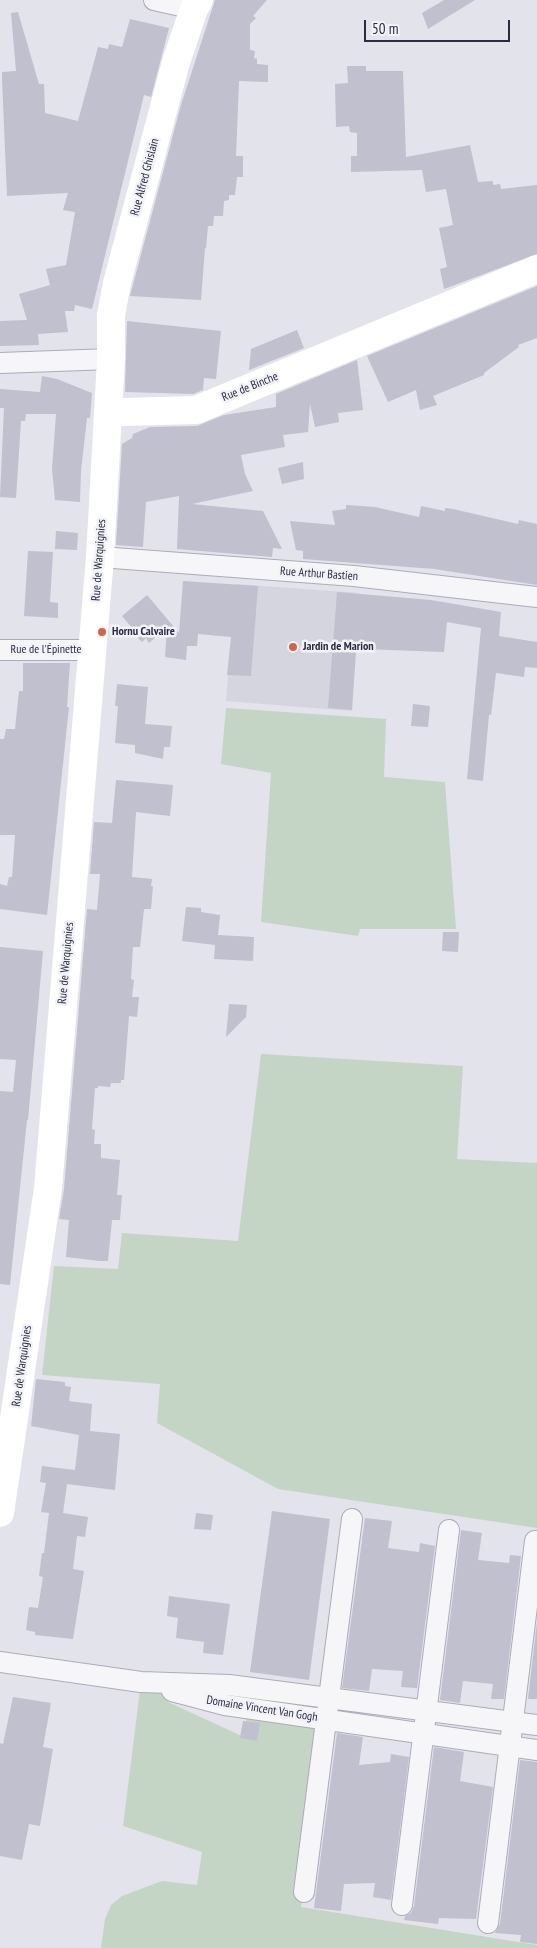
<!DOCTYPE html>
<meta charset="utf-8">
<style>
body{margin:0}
#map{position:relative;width:537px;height:1948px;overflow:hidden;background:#e3e3eb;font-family:"PT Sans Narrow",sans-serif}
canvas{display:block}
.scale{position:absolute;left:364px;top:20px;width:146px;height:22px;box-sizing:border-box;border:2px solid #2a2a43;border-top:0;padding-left:6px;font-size:15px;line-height:18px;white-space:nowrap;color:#2a2a43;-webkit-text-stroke:4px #f2f3f8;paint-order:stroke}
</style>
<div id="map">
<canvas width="537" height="1948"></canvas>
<div class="scale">50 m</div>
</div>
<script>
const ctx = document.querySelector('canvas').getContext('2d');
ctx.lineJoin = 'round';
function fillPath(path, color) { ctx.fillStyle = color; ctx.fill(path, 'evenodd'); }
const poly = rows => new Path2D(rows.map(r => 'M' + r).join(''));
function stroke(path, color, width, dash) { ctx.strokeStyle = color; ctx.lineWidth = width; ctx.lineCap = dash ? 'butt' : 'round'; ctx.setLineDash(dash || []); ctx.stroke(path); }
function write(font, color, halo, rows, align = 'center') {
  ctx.font = font + ' "PT Sans Narrow",sans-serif'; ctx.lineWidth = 5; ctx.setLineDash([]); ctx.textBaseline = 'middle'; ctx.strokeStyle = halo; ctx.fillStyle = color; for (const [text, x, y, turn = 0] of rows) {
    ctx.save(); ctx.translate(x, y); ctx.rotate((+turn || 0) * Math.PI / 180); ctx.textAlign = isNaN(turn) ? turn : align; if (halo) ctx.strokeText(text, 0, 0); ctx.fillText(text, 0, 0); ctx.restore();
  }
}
fillPath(poly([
 [236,584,359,593,351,711,226,701]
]), '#d5d5e0');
fillPath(poly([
 [226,708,386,719,384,777,445,782,456,929,360,929,358,936,261,922,271,773,221,764],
 [261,1054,463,1066,457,1159,537,1163,537,1528,278,1489,157,1423,160,1384,42,1375,54,1266,118,1269,122,1233,238,1241],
 [141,1682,166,1689,168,1702,244,1737,248,1708,326,1719,301,1907,537,1945,537,1948,101,1948,105,1919,111,1905,122,1896,162,1881,197,1885,202,1852,123,1826]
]), '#c4d5c6');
fillPath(poly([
 [215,0,267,0,253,16,256,18,250,24,250,50,255,51,254,58,257,59,257,64,268,65,268,82,239,81,236,156,243,156,243,177,237,177,235,195,229,195,229,200,224,201,223,216,214,216,213,226,208,226,206,248,205,248,201,300,130,296,181,105],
 [444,0,475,0,428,29,422,13],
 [18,12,39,84,44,84,45,113,78,121,98,47,108,49,109,44,122,47,130,19,169,28,151,97,144,95,92,309,75,305,74,311,65,311,68,332,38,334,39,345,0,346,0,321,27,320,19,294,50,285,46,269,66,265,75,212,63,210,68,193,7,196,2,79,2,72,16,71,11,13],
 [347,66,366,66,366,71,403,71,406,157,470,145,478,182,493,181,493,185,500,184,501,189,537,185,537,254,444,289,440,269,447,267,439,228,453,225,446,189,426,192,422,170,351,172,351,156,357,156,357,133,350,132,349,126,336,127,335,84,348,83],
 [537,286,537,338,518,345,519,347,484,373,484,375,433,396,437,405,420,410,416,390,388,402,367,356],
 [127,321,221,331,216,379,204,378,203,390,193,394,125,392],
 [297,330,304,348,249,370,251,349],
 [357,360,363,410,338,413,339,422,315,427,310,404,308,432,283,435,285,447,241,455,245,474,253,491,192,504,263,511,282,549,273,548,272,557,177,549,179,496,146,502,143,547,116,545,122,444,132,438,133,434,150,427,197,426,224,415,276,407,276,394],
 [42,376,57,379,92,393,90,418,87,418,81,471,80,502,55,500,52,469,56,414,26,414,25,421,21,421,16,498,0,497,4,408,0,408,0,389,40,392],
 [303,462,304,479,282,484,278,468],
 [346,505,375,507,419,517,421,506,445,511,445,508,453,509,518,524,519,520,537,524,537,585,434,569,303,559,303,551,296,550,290,521,335,525,332,511,346,509],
 [56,531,78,533,77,550,55,549],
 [28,551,53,552,50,602,58,603,58,618,24,616],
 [183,581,258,586,251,676,227,675,231,637,198,634,197,646,187,646,186,660,165,657,167,627,149,643,146,638,142,642,130,630,132,628,122,616,147,595,179,633],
 [337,592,431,600,501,612,499,636,537,642,537,668,525,667,524,677,496,673,491,715,489,715,483,781,467,779,481,628,447,622,444,652,363,649,363,652,356,652,352,710,328,708],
 [23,663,70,663,67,707,69,707,47,915,0,909,0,884,7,886,9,877,12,877,15,835,0,835,0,739,4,739,6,729,15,729,19,691,23,691],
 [117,684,148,687,145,724,172,726,170,747,164,747,163,759,135,753,135,745,115,743,118,706,115,706],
 [413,704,430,706,428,727,411,726],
 [116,780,173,785,170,816,136,812,132,877,152,879,151,886,153,886,151,909,144,909,140,947,133,947,131,979,134,980,132,997,139,997,137,1017,129,1016,124,1080,121,1080,121,1083,111,1083,110,1087,98,1086,98,1088,95,1088,92,1129,95,1130,94,1144,101,1144,101,1158,120,1160,117,1195,122,1195,120,1220,112,1220,108,1261,100,1261,66,1257,69,1220,59,1219,64,1189,87,909,97,910,100,874,90,874,94,822,112,823],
 [186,907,201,908,201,912,220,915,218,935,254,937,253,961,214,959,215,945,182,941],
 [443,932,459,932,458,952,442,951],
 [0,947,43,951,28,1120,27,1120,10,1285,0,1284,0,1091,13,1092,16,1060,0,1059],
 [229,1004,247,1005,246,1017,226,1037],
 [36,1379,65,1382,65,1386,71,1387,69,1401,92,1404,90,1431,120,1434,115,1490,67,1484,63,1513,88,1517,85,1537,77,1536,73,1569,84,1571,73,1639,35,1635,35,1632,26,1630,29,1607,38,1608,43,1577,39,1576,42,1553,44,1553,49,1513,41,1512,46,1483,40,1482,42,1466,75,1470,79,1435,31,1426],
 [272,1511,330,1519,309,1680,250,1672],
 [196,1513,213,1515,211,1530,194,1529],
 [365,1518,392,1521,388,1548,419,1552,420,1543,435,1546,417,1688,401,1687,403,1671,372,1669,369,1691,342,1688],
 [461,1530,482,1533,478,1560,509,1563,510,1555,521,1556,504,1699,491,1699,493,1684,463,1681,460,1703,440,1700],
 [169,1596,230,1604,223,1655,203,1653,204,1642,176,1638,178,1618,167,1616],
 [537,1622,537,1699,528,1699],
 [13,1697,51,1703,43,1747,53,1749,40,1826,29,1824,22,1860,0,1856,0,1743,3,1744],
 [243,1721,260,1723,257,1741,240,1738],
 [337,1733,363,1737,359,1765,390,1762,391,1754,409,1757,391,1900,373,1897,375,1883,344,1884,341,1911,314,1908],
 [434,1747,464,1752,460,1781,493,1787,476,1919,439,1918,438,1924,404,1920,405,1916,411,1913,414,1906],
 [520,1760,537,1762,537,1944,520,1942,521,1935,495,1933,500,1924]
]), '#c0c0ce');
const street = poly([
 [154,0,194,9],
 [0,363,111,359],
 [100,557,354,576,537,597],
 [0,650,92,650],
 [0,1662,141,1682,229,1685,537,1725],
 [172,1691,225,1705,537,1750],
 [304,1892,352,1519],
 [402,1905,449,1530],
 [488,1923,535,1541]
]);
stroke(street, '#acacb9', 22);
stroke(street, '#f6f6f9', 20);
stroke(poly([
 [108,411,123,412,196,410,537,269],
 [0,1513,48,1188,100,557,111,359,111,315,117,283,176,62,194,9,199,0]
]), '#fff', 28);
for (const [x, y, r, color] of [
 [102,632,5,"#d06647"],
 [293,647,5,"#d06647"]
]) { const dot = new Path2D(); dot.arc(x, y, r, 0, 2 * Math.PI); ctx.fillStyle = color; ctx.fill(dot); stroke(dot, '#f2f3f8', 2); }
write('12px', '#2a2a43', '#f2f3f8', [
 ["Rue Alfred Ghislain",145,177,-75],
 ["Rue de Binche",250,387,-22],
 ["Rue de Warquignies",99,560,-86],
 ["Rue Arthur Bastien",319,574,4],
 ["Rue de l'Épinette",46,650],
 ["Rue de Warquignies",66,963,-85],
 ["Rue de Warquignies",22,1366,-82],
 ["Domaine Vincent Van Gogh",262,1709,9]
]);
write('bold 12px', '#2a2a43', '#f2f3f8', [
 ["Hornu Calvaire",112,632],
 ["Jardin de Marion",303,647]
], 'left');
</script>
